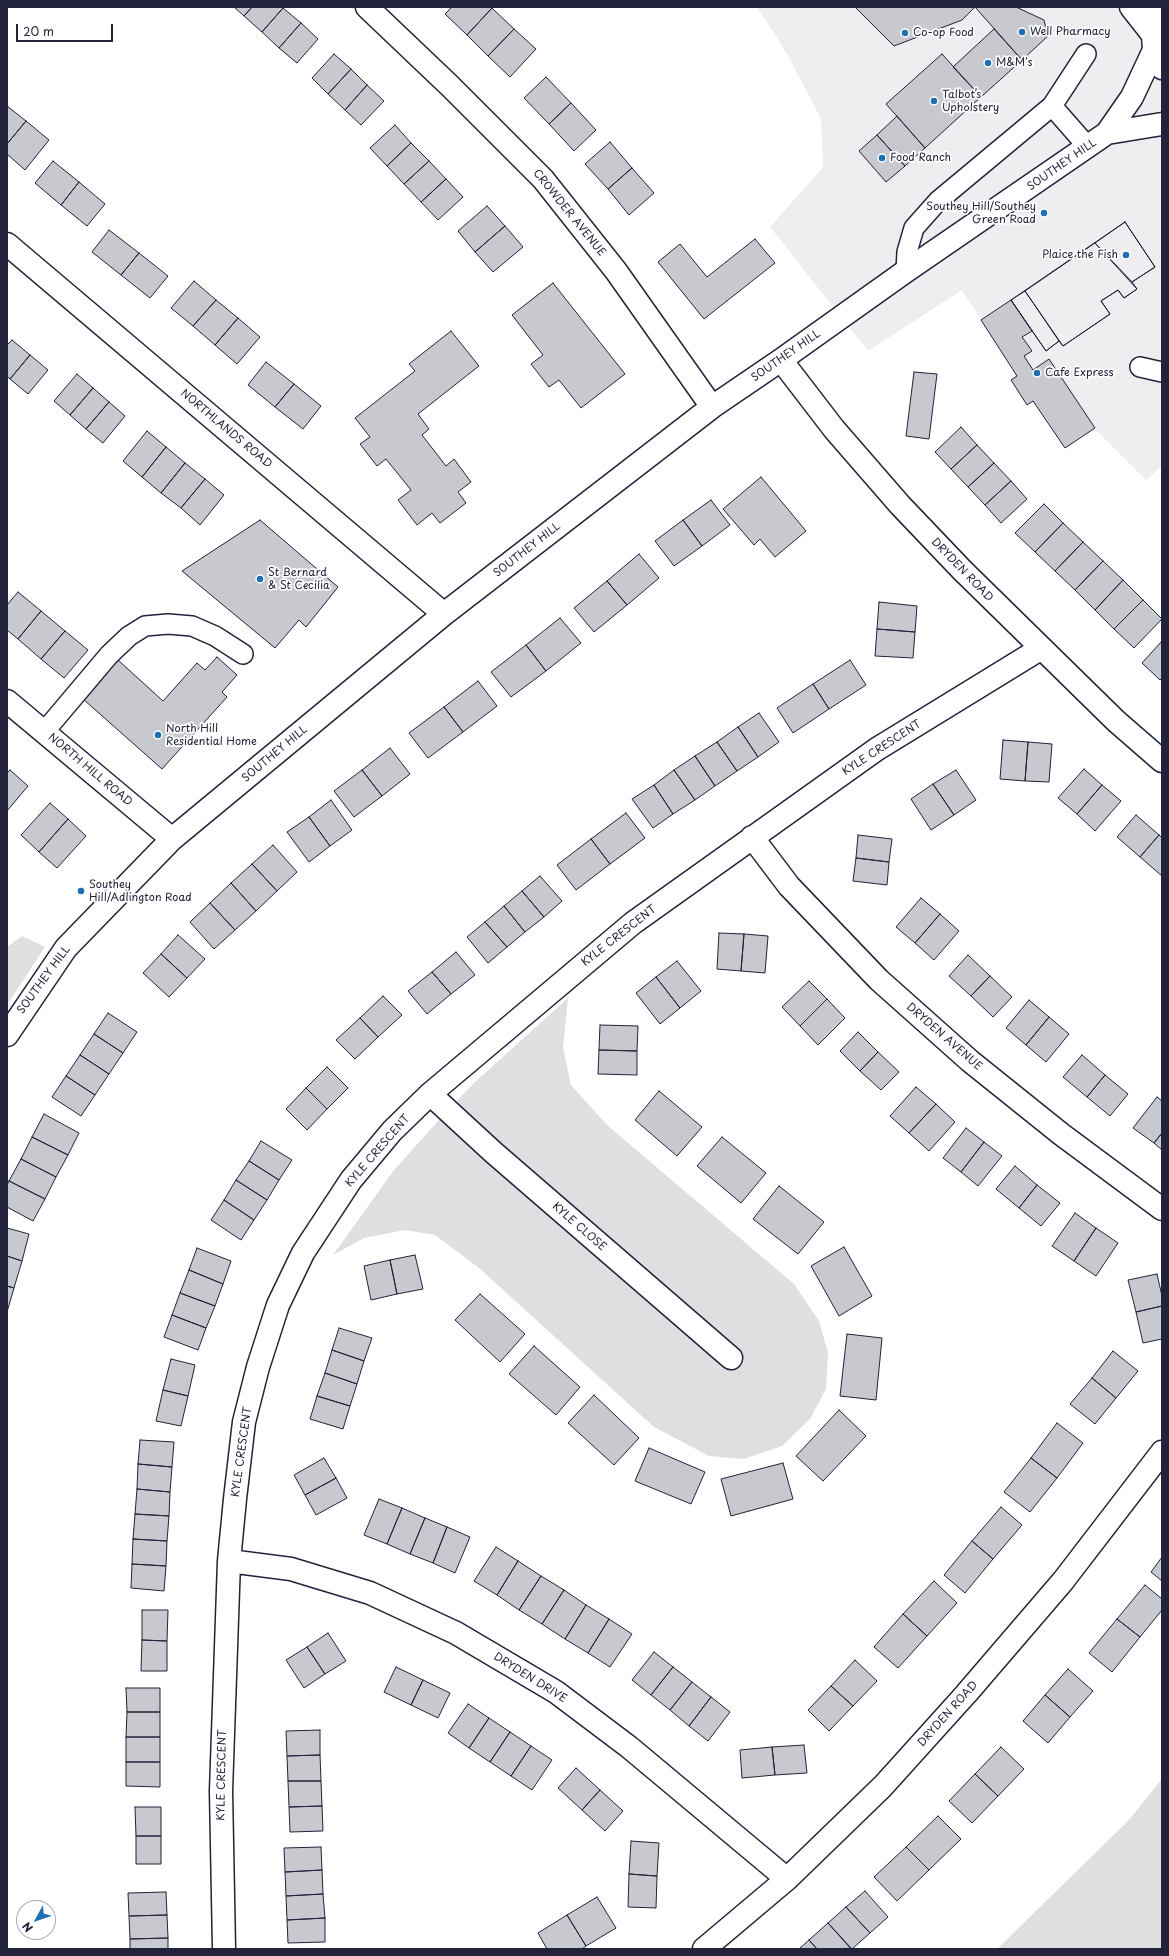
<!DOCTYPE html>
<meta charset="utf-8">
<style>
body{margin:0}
#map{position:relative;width:1169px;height:1956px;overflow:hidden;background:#fff;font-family:"Playpen Sans",sans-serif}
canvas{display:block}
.frame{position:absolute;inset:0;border:8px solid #22223b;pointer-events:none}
.north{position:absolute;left:16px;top:1900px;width:40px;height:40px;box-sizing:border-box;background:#fff;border:1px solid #a7a7b1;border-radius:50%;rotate:230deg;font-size:11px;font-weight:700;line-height:16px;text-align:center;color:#22223b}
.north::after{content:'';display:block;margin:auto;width:14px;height:18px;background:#1f6fb2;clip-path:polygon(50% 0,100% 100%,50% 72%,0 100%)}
.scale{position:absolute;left:16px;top:24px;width:97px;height:18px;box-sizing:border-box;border:2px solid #22223b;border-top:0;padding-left:5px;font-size:12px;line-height:14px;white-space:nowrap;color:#22223b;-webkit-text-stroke:3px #fff;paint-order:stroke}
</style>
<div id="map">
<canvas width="1169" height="1956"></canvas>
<div class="frame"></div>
<div class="north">N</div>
<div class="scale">20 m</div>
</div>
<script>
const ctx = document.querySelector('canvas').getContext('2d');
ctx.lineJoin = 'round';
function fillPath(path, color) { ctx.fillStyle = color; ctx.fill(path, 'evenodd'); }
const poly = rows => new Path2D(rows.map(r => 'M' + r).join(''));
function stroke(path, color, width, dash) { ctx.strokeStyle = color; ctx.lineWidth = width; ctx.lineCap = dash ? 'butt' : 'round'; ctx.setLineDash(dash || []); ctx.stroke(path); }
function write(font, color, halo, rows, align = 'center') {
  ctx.font = font + ' "Playpen Sans",sans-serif'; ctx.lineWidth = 3.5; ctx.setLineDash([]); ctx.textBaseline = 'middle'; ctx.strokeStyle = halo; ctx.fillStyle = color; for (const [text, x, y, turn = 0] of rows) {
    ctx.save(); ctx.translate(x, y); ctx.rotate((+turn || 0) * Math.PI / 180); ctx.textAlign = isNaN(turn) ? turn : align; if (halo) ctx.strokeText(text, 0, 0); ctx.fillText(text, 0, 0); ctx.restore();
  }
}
fillPath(poly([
 [757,7,1162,7,1162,466,1146,480,1095,429,1065,448,1033,401,1027,405,1011,380,1017,376,962,290,868,351,770,227,823,167,821,119,786,52]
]), '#eeeef1');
fillPath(poly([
 [22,936,45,947,7,1005,7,947],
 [568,998,563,1048,571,1085,607,1125,794,1284,819,1321,828,1353,826,1389,810,1419,782,1446,744,1459,709,1456,654,1427,479,1268,435,1235,405,1230,364,1238,333,1255,394,1170,440,1119,474,1083],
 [1162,1779,1162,1949,997,1949,1128,1821]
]), '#dfdfe2');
const building = poly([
 [234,7,252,7,244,16,234,7],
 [252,7,282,7,283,8,262,32,244,16,252,7],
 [452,7,492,7,492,8,467,35,445,14,452,7],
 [855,7,975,7,962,20,894,46,855,7],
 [975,7,1016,7,1044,20,1048,36,1022,60,975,7],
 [283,8,301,23,279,48,262,32,283,8],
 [492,8,514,29,488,56,467,35,492,8],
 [301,23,318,39,297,63,279,48,301,23],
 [514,29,536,49,510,77,488,56,514,29],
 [994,29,1022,60,981,97,953,67,994,29],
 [334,54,351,69,328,94,312,78,334,54],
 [942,54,981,97,925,148,886,104,942,54],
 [351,69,367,85,345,110,328,94,351,69],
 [546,77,571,103,549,124,524,98,546,77],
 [367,85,384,101,361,125,345,110,367,85],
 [571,103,596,130,574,151,549,124,571,103],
 [7,106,26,121,7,144,7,106],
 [897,116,925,148,905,166,877,135,897,116],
 [26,121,49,140,25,170,7,154,7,144,26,121],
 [395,125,411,143,387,166,370,148,395,125],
 [877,135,905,166,886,182,859,151,877,135],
 [610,142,632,168,608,189,585,164,610,142],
 [411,143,429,161,404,184,387,166,411,143],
 [53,161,79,182,61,205,35,183,53,161],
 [429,161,446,179,421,202,404,184,429,161],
 [632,168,654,193,629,215,608,189,632,168],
 [446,179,463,197,438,220,421,202,446,179],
 [79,182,105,204,87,226,61,205,79,182],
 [487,206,505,226,475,252,458,231,487,206],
 [1125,222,1155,267,1132,282,1137,289,1124,298,1118,290,1101,301,1110,314,1063,346,1059,341,1046,351,1011,300,1125,222],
 [1125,222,1155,267,1132,282,1095,243,1125,222],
 [505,226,523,247,493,272,475,252,505,226],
 [109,230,139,253,121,275,92,252,109,230],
 [755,239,775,263,704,319,658,262,680,244,707,277,755,239],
 [1095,243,1137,289,1124,298,1118,290,1101,301,1110,314,1063,346,1025,291,1095,243],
 [139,253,168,276,150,298,121,275,139,253],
 [194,281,216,300,193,326,171,308,194,281],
 [553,283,625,374,581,408,559,380,549,387,531,364,543,355,512,315,553,283],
 [1025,291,1059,341,1046,351,1011,300,1025,291],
 [216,300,238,318,215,345,193,326,216,300],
 [1011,300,1032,331,1022,337,1032,351,1024,356,1033,370,1049,359,1095,428,1065,448,1033,401,1027,405,1011,380,1017,376,981,320,1011,300],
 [238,318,260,337,237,364,215,345,238,318],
 [451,331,479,366,418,414,429,429,422,435,446,466,454,459,471,482,458,492,466,503,440,523,432,513,417,525,398,500,411,490,386,459,377,466,360,444,370,437,355,418,415,371,409,364,451,331],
 [12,340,30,355,10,379,7,376,7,345,12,340],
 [30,355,48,370,28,394,10,379,30,355],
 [266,362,294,384,275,407,248,385,266,362],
 [914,372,937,374,929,439,906,436,914,372],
 [77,374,93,388,70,415,54,401,77,374],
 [294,384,321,406,303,429,275,407,294,384],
 [93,388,109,402,86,429,70,415,93,388],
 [109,402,125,416,103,443,86,429,109,402],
 [961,427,977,445,951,469,935,452,961,427],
 [147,431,166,447,142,477,123,461,147,431],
 [977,445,994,463,968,487,951,469,977,445],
 [166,447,185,463,161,493,142,477,166,447],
 [185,463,205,479,181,508,161,493,185,463],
 [994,463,1011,481,985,505,968,487,994,463],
 [761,477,806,531,775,557,760,539,754,545,723,509,761,477],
 [205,479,224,495,200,525,181,508,205,479],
 [1011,481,1027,499,1001,523,985,505,1011,481],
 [711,500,730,525,702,546,683,520,711,500],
 [1044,504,1063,523,1035,552,1015,533,1044,504],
 [260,520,338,587,306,627,299,620,275,648,182,571,260,520],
 [683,520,702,546,674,566,655,541,683,520],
 [1063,523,1083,542,1055,571,1035,552,1063,523],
 [1083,542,1103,561,1075,590,1055,571,1083,542],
 [639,554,659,578,627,605,607,581,639,554],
 [1103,561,1123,580,1095,610,1075,590,1103,561],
 [1123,580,1143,600,1114,629,1095,610,1123,580],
 [607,581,627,605,594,632,574,608,607,581],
 [18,592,41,611,18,639,7,630,7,605,18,592],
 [1143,600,1162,619,1134,648,1114,629,1143,600],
 [879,602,917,606,915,632,877,629,879,602],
 [41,611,65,631,41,659,18,639,41,611],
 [560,618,581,643,546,671,526,645,560,618],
 [877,629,915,632,913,658,875,656,877,629],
 [65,631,88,650,64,678,41,659,65,631],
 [1162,641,1162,678,1160,680,1142,663,1162,641],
 [526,645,546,671,511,697,491,672,526,645],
 [217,657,237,675,222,692,227,697,162,769,83,699,118,660,163,701,197,663,205,670,217,657],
 [850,660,866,685,829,709,813,684,850,660],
 [478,681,497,706,463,732,444,707,478,681],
 [813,684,829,709,793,733,777,708,813,684],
 [444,707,463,732,428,758,409,733,444,707],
 [759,713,779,742,758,757,738,727,759,713],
 [738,727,758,757,737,771,717,742,738,727],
 [1003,740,1028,742,1025,781,1000,779,1003,740],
 [717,742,737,771,715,786,695,756,717,742],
 [1028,742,1052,744,1049,782,1025,781,1028,742],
 [390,748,410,774,382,796,362,770,390,748],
 [695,756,715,786,695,800,674,770,695,756],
 [1084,769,1102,785,1077,814,1058,798,1084,769],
 [10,770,28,786,7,811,7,773,10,770],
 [362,770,382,796,354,817,334,791,362,770],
 [674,770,695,800,673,814,654,785,674,770],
 [956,770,976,800,954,815,933,784,956,770],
 [933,784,954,815,931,830,911,799,933,784],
 [654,785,673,814,653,828,632,799,654,785],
 [1102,785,1121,801,1095,831,1077,814,1102,785],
 [331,800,352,830,330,846,309,817,331,800],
 [50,803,68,819,39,852,21,835,50,803],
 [626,813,645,838,610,864,591,839,626,813],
 [1136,815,1159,835,1140,857,1117,837,1136,815],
 [309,817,330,846,309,862,287,832,309,817],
 [68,819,86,836,57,868,39,852,68,819],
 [858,835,892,839,889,862,856,858,858,835],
 [1159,835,1162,838,1162,876,1140,857,1159,835],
 [591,839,610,864,576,890,557,865,591,839],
 [273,845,297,872,277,891,252,864,273,845],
 [856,858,889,862,887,885,853,881,856,858],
 [252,864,277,891,256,911,231,883,252,864],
 [540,876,562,901,544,917,522,891,540,876],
 [231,883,256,911,235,930,210,903,231,883],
 [522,891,544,917,525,932,504,906,522,891],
 [921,898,940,914,915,943,896,927,921,898],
 [210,903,235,930,214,949,190,922,210,903],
 [504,906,525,932,507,947,485,922,504,906],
 [940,914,959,931,934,960,915,943,940,914],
 [485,922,507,947,488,963,467,937,485,922],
 [719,933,744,934,741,971,717,969,719,933],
 [744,934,768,936,765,973,741,971,744,934],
 [178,935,205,959,187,978,161,954,178,935],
 [456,952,475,975,451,994,432,972,456,952],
 [161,954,187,978,169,997,143,973,161,954],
 [968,955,990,976,971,996,949,976,968,955],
 [677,961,701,991,680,1008,656,977,677,961],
 [432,972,451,994,427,1014,408,991,432,972],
 [990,976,1012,997,993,1017,971,996,990,976],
 [656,977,680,1008,660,1024,636,993,656,977],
 [809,981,827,999,800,1026,782,1007,809,981],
 [383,996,402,1015,378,1037,360,1018,383,996],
 [827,999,845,1018,818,1045,800,1026,827,999],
 [1029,1000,1049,1017,1026,1045,1006,1028,1029,1000],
 [108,1013,137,1032,123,1053,94,1034,108,1013],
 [1049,1017,1069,1034,1046,1062,1026,1045,1049,1017],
 [360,1018,378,1037,355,1059,336,1040,360,1018],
 [600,1025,638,1026,637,1051,599,1050,600,1025],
 [858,1032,878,1052,860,1071,840,1051,858,1032],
 [94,1034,123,1053,109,1074,80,1055,94,1034],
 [599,1050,637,1051,637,1075,598,1074,599,1050],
 [878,1052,899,1072,881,1090,860,1071,878,1052],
 [80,1055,109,1074,95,1095,66,1076,80,1055],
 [1082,1055,1105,1075,1087,1097,1063,1077,1082,1055],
 [327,1067,348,1088,327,1109,306,1088,327,1067],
 [1105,1075,1128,1094,1110,1116,1087,1097,1105,1075],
 [66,1076,95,1095,81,1116,52,1097,66,1076],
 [916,1087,936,1104,909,1133,890,1116,916,1087],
 [306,1088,327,1109,307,1130,286,1109,306,1088],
 [659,1091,702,1127,677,1156,635,1120,659,1091],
 [1157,1097,1162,1101,1162,1133,1154,1143,1133,1128,1157,1097],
 [936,1104,955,1122,929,1151,909,1133,936,1104],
 [44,1114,79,1133,68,1155,32,1137,44,1114],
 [966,1128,984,1142,961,1172,943,1158,966,1128],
 [1162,1133,1162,1150,1154,1143,1162,1133],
 [32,1137,68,1155,56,1177,21,1159,32,1137],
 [722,1137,766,1173,741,1203,697,1166,722,1137],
 [261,1141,292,1160,279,1180,249,1161,261,1141],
 [984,1142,1002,1156,978,1186,961,1172,984,1142],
 [21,1159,56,1177,45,1199,9,1181,21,1159],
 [249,1161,279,1180,267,1200,236,1180,249,1161],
 [1015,1166,1037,1185,1019,1208,996,1189,1015,1166],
 [236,1180,267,1200,254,1220,224,1200,236,1180],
 [9,1181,45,1199,33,1221,7,1207,7,1185,9,1181],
 [1037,1185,1060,1203,1041,1226,1019,1208,1037,1185],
 [779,1186,824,1222,798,1254,753,1219,779,1186],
 [224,1200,254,1220,241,1240,211,1220,224,1200],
 [1075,1213,1096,1228,1074,1261,1052,1246,1075,1213],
 [7,1228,29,1234,22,1261,7,1256,7,1228],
 [1096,1228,1118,1243,1096,1276,1074,1261,1096,1228],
 [844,1247,872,1296,839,1316,811,1266,844,1247],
 [197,1248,231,1261,223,1284,189,1270,197,1248],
 [415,1255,423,1289,397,1294,390,1260,415,1255],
 [7,1256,22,1261,14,1288,7,1286,7,1256],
 [390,1260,397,1294,371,1300,364,1266,390,1260],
 [189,1270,223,1284,215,1306,180,1293,189,1270],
 [1157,1274,1162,1296,1162,1306,1136,1312,1128,1280,1157,1274],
 [7,1286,14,1288,7,1312,7,1286],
 [180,1293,215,1306,206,1328,172,1315,180,1293],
 [480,1294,525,1334,500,1362,455,1320,480,1294],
 [1162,1306,1162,1339,1143,1343,1136,1312,1162,1306],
 [172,1315,206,1328,198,1350,164,1337,172,1315],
 [339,1328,372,1338,364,1361,332,1350,339,1328],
 [847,1334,882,1338,876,1400,840,1396,847,1334],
 [534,1346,580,1387,556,1415,509,1374,534,1346],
 [332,1350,364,1361,357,1384,325,1373,332,1350],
 [1113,1351,1138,1371,1116,1398,1092,1378,1113,1351],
 [171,1359,195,1365,188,1396,163,1390,171,1359],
 [325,1373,357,1384,350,1406,317,1396,325,1373],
 [1092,1378,1116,1398,1095,1424,1070,1404,1092,1378],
 [163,1390,188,1396,181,1426,156,1421,163,1390],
 [594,1395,639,1438,614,1465,568,1423,594,1395],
 [317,1396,350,1406,343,1429,310,1419,317,1396],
 [839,1410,866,1436,823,1481,796,1456,839,1410],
 [1057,1423,1083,1443,1057,1478,1031,1458,1057,1423],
 [140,1440,174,1442,172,1467,138,1464,140,1440],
 [649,1448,705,1472,691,1504,635,1481,649,1448],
 [324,1458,336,1478,305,1495,294,1475,324,1458],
 [1031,1458,1057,1478,1030,1512,1004,1492,1031,1458],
 [783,1463,793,1499,731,1516,721,1479,783,1463],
 [138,1464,172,1467,170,1492,137,1489,138,1464],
 [336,1478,347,1498,316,1515,305,1495,336,1478],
 [137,1489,170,1492,169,1516,135,1514,137,1489],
 [379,1499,402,1508,387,1544,364,1535,379,1499],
 [1001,1507,1022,1525,993,1559,972,1541,1001,1507],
 [402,1508,425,1518,410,1554,387,1544,402,1508],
 [135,1514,169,1516,167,1541,133,1539,135,1514],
 [425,1518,447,1527,433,1563,410,1554,425,1518],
 [447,1527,470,1537,455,1573,433,1563,447,1527],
 [133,1539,167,1541,166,1566,132,1564,133,1539],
 [972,1541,993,1559,965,1593,944,1575,972,1541],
 [496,1547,518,1561,497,1595,474,1581,496,1547],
 [1162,1557,1162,1581,1151,1572,1162,1557],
 [518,1561,541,1576,519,1610,497,1595,518,1561],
 [132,1564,166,1566,164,1591,131,1588,132,1564],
 [541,1576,564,1590,542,1624,519,1610,541,1576],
 [934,1581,957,1603,927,1636,903,1614,934,1581],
 [1145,1585,1162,1599,1162,1610,1140,1637,1117,1619,1145,1585],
 [564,1590,586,1605,565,1639,542,1624,564,1590],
 [586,1605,609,1619,588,1653,565,1639,586,1605],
 [142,1610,168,1610,167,1641,142,1640,142,1610],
 [903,1614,927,1636,898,1668,874,1647,903,1614],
 [609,1619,632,1634,610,1667,588,1653,609,1619],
 [1117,1619,1140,1637,1112,1672,1089,1653,1117,1619],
 [328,1633,346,1661,325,1674,307,1647,328,1633],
 [142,1640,167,1641,167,1671,141,1671,142,1640],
 [307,1647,325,1674,304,1688,286,1660,307,1647],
 [654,1652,673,1667,651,1695,632,1680,654,1652],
 [855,1660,877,1681,853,1706,831,1686,855,1660],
 [396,1667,423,1680,411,1705,384,1692,396,1667],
 [673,1667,692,1682,670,1710,651,1695,673,1667],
 [1068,1669,1093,1691,1070,1717,1045,1695,1068,1669],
 [423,1680,450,1693,438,1718,411,1705,423,1680],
 [692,1682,711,1697,689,1726,670,1710,692,1682],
 [831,1686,853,1706,829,1731,808,1710,831,1686],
 [126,1688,160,1688,160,1712,127,1712,126,1688],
 [1045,1695,1070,1717,1048,1743,1023,1721,1045,1695],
 [711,1697,730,1712,708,1741,689,1726,711,1697],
 [468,1704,489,1718,469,1748,448,1733,468,1704],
 [127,1712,160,1712,160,1737,126,1737,127,1712],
 [489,1718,510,1732,490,1762,469,1748,489,1718],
 [320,1730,320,1755,287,1756,286,1731,320,1730],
 [510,1732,531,1746,511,1776,490,1762,510,1732],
 [126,1737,160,1737,160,1762,126,1762,126,1737],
 [804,1745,807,1773,775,1775,772,1747,804,1745],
 [531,1746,552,1760,532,1790,511,1776,531,1746],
 [772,1747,775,1775,742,1778,740,1750,772,1747],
 [1001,1747,1024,1769,998,1796,975,1774,1001,1747],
 [320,1755,321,1781,288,1781,287,1756,320,1755],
 [126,1762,160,1762,160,1787,126,1786,126,1762],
 [576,1768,600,1790,582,1810,558,1788,576,1768],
 [975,1774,998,1796,972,1823,949,1801,975,1774],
 [288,1781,321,1781,322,1806,289,1807,288,1781],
 [600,1790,623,1811,605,1831,582,1810,600,1790],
 [322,1806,323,1831,290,1832,289,1807,322,1806],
 [135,1807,161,1807,161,1836,136,1836,135,1807],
 [938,1816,961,1839,929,1870,906,1847,938,1816],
 [136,1836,161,1836,161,1864,136,1864,136,1836],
 [631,1841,659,1843,657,1876,629,1874,631,1841],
 [321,1847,322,1870,285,1872,284,1848,321,1847],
 [906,1847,929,1870,897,1901,874,1877,906,1847],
 [322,1870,323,1894,286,1896,285,1872,322,1870],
 [629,1874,657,1876,656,1908,628,1907,629,1874],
 [865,1891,888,1917,870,1933,846,1907,865,1891],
 [166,1892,167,1915,129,1916,128,1893,166,1892],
 [323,1894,325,1918,287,1920,286,1896,323,1894],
 [597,1897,616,1928,586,1946,567,1915,597,1897],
 [846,1907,870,1933,852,1949,828,1923,846,1907],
 [167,1915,168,1938,130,1939,129,1916,167,1915],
 [567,1915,586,1946,582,1949,547,1949,538,1933,567,1915],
 [325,1918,325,1942,288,1943,287,1920,325,1918],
 [828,1923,851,1949,817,1949,809,1940,828,1923],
 [168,1938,168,1949,130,1949,130,1939,168,1938],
 [809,1940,817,1949,799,1949,809,1940]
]);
fillPath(building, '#c8c8cf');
stroke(building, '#22223b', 1);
const service = poly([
 [1052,106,1088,147],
 [906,271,907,252,914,228,938,201,1052,106,1086,54],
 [1140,367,1162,372],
 [44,732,109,655,129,636,145,626,168,624,192,626,215,636,243,654]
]);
const minor = poly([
 [367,7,450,86,543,179,616,271,712,407],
 [1107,133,1162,124],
 [7,244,444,614],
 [781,360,834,429,900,505,962,570,1116,721,1162,761],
 [7,701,172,839],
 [752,837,789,886,879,980,970,1061,1061,1134,1162,1209],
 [7,1035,66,948,172,839,444,614,712,407,781,360,906,271,1107,133,1132,97,1154,50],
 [430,1094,493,1152,731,1358],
 [229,1561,291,1569,370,1593,456,1633,556,1692,629,1747,787,1879],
 [224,1949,221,1791,229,1561,235,1499,244,1422,258,1367,278,1305,303,1253,351,1180,392,1131,430,1094,633,923,877,749,1040,649],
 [704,1949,787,1879,883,1786,966,1694,1063,1581,1162,1452]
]);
const tertiary = poly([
 [1131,7,1153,35],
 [1156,7,1152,28,1153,35,1154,50,1162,68]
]);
stroke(service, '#22223b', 22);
stroke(minor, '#22223b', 25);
stroke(tertiary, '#22223b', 25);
stroke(service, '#fff', 19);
stroke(minor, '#fff', 22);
stroke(tertiary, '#fff', 22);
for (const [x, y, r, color] of [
 [1022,32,4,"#1f6fb2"],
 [905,33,4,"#1f6fb2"],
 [988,63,4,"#1f6fb2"],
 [934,101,4,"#1f6fb2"],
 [882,158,4,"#1f6fb2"],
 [1044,213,4,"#1f6fb2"],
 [1126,255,4,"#1f6fb2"],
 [1037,373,4,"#1f6fb2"],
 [260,579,4,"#1f6fb2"],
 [158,735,4,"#1f6fb2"],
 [81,891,4,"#1f6fb2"]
]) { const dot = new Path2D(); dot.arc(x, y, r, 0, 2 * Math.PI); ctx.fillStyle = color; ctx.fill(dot); stroke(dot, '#fff', 1.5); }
write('11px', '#22223b', '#fff', [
 ["Well Pharmacy",1030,32],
 ["Co-op Food",913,33],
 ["M&M's",996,63],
 ["Talbot’s",942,95],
 ["Upholstery",942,108],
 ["Food Ranch",890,158],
 ["Southey Hill/Southey",1036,207,"right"],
 ["Green Road",1036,220,"right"],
 ["Plaice the Fish",1118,255,"right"],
 ["Cafe Express",1045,373],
 ["St Bernard",268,573],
 ["& St Cecilia",268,586],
 ["North Hill",166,729],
 ["Residential Home",166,742],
 ["Southey",89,885],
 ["Hill/Adlington Road",89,898]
], 'left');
write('11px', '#22223b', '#fff', [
 ["SOUTHEY HILL",1062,165,-35],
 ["CROWDER AVENUE",569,213,51],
 ["SOUTHEY HILL",786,356,-35],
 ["NORTHLANDS ROAD",226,429,40],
 ["SOUTHEY HILL",527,550,-38],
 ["DRYDEN ROAD",962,570,46],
 ["KYLE CRESCENT",882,748,-33],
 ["SOUTHEY HILL",275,754,-40],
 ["NORTH HILL ROAD",90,770,40],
 ["KYLE CRESCENT",619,936,-38],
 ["SOUTHEY HILL",44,980,-54],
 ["DRYDEN AVENUE",944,1037,41],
 ["KYLE CRESCENT",378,1151,-49],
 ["KYLE CLOSE",579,1227,41],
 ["KYLE CRESCENT",242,1452,-82],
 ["DRYDEN DRIVE",530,1678,32],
 ["DRYDEN ROAD",948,1714,-48],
 ["KYLE CRESCENT",222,1775,-89]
]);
</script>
